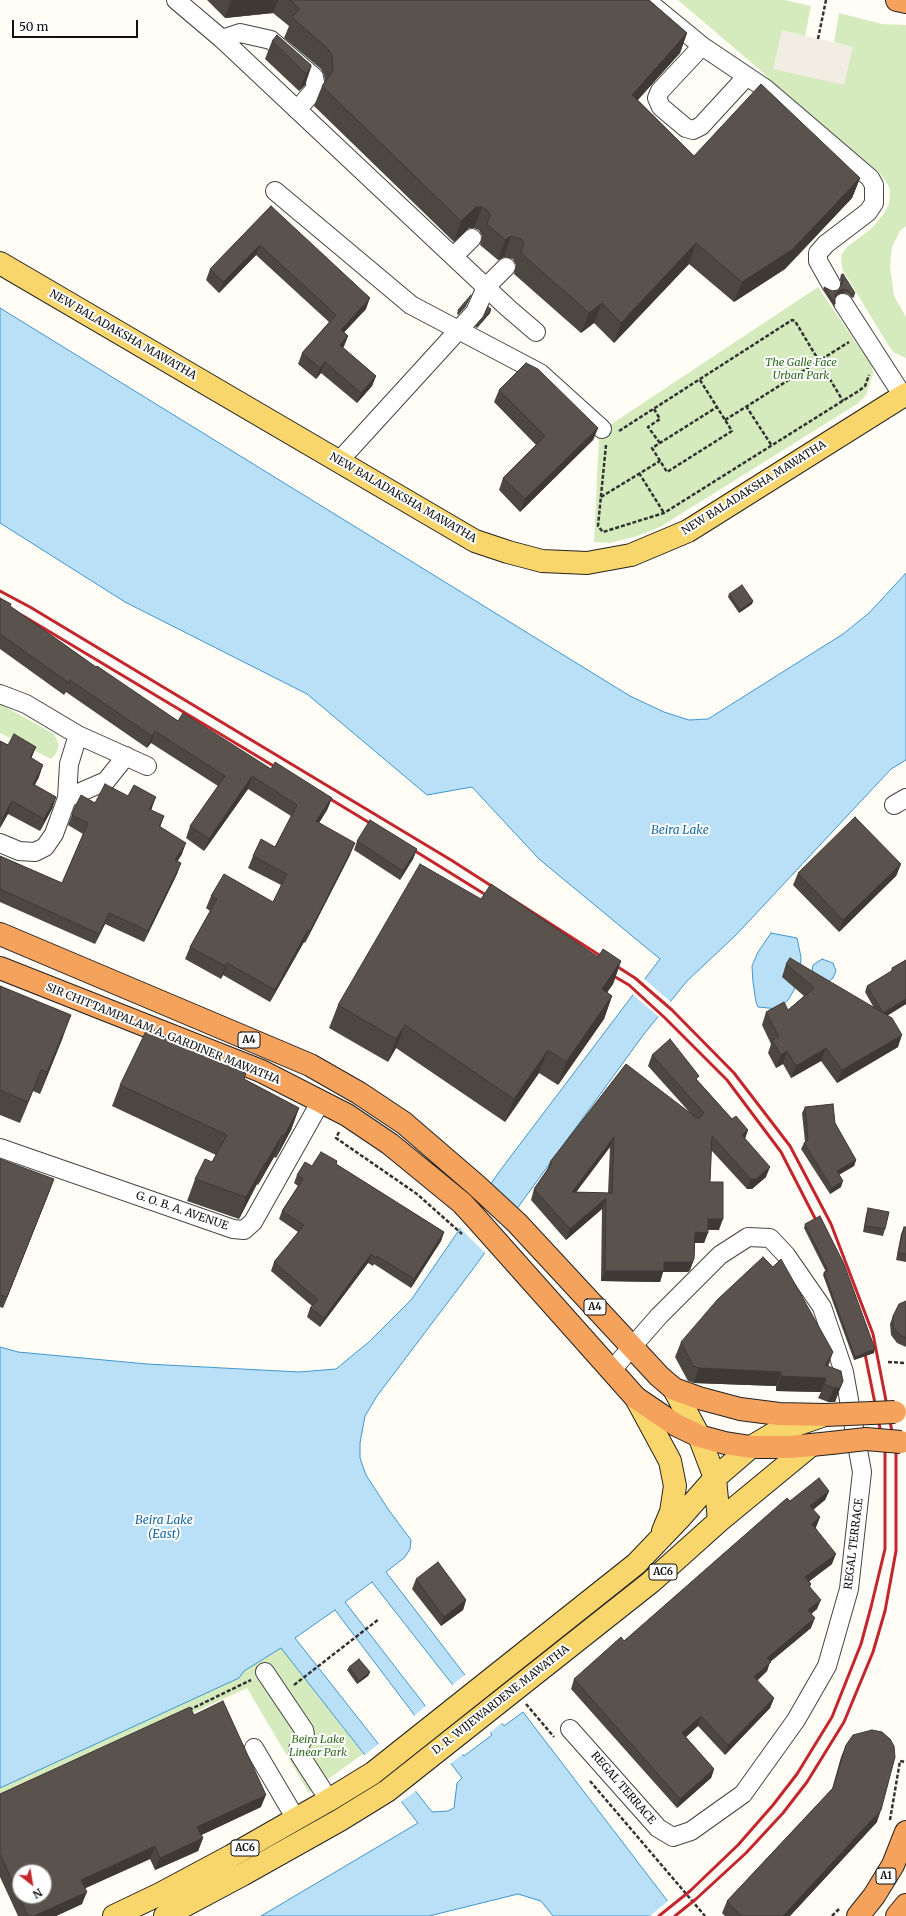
<!DOCTYPE html>
<style>
body{margin:0}
#map{position:relative;width:906px;height:1916px;overflow:hidden;background:#fffdf5;font-family:Merriweather,serif}
canvas{display:block}
.north{position:absolute;left:12px;top:1864px;width:40px;height:40px;box-sizing:border-box;background:#fff;border:1px solid #a0a0a0;border-radius:50%;rotate:149deg;font-size:11px;font-weight:700;line-height:16px;text-align:center;color:#111}
.north::after{content:'';display:block;margin:auto;width:14px;height:18px;background:#c4262e;clip-path:polygon(50% 0,100% 100%,50% 72%,0 100%)}
.scale{position:absolute;left:12px;top:20px;width:126px;height:18px;box-sizing:border-box;border:2px solid #111;border-top:0;padding-left:5px;font-size:12px;line-height:14px;white-space:nowrap;color:#111;-webkit-text-stroke:3px #fff;paint-order:stroke}
</style>
<div id="map">
<canvas width="906" height="1916"></canvas>
<div class="north">N</div>
<div class="scale">50 m</div>
</div>
<script>
const ctx = document.querySelector('canvas').getContext('2d');
ctx.lineJoin = 'round';
function fillPath(path, color) { ctx.fillStyle = color; ctx.fill(path, 'evenodd'); }
const poly = rows => new Path2D(rows.map(r => 'M' + r).join(''));
function stroke(path, color, width, dash) { ctx.strokeStyle = color; ctx.lineWidth = width; ctx.lineCap = dash ? 'butt' : 'round'; ctx.setLineDash(dash || []); ctx.stroke(path); }
function write(font, color, halo, rows, align = 'center') {
  ctx.font = font + ' Merriweather,serif'; ctx.lineWidth = 4; ctx.setLineDash([]); ctx.textBaseline = 'middle'; ctx.strokeStyle = halo; ctx.fillStyle = color; for (const [text, x, y, turn = 0] of rows) {
    ctx.save(); ctx.translate(x, y); ctx.rotate((+turn || 0) * Math.PI / 180); ctx.textAlign = isNaN(turn) ? turn : align; if (halo) ctx.strokeText(text, 0, 0); ctx.fillText(text, 0, 0); ctx.restore();
  }
}
fillPath(poly([
 [678,0,785,0,811,6,805,36,782,31,853,47,834,42,839,13,882,24,906,25,906,226,900,231,892,247,890,266,894,296,906,317,906,358,895,353,890,348,842,269,841,255,848,246,871,229,883,215,889,204,890,189,885,180,879,172,782,92,760,70],
 [818,287,872,366,873,374,866,395,857,404,660,527,637,536,610,543,594,542,599,437,613,423],
 [0,704,54,734,59,745,56,754,51,759,0,733],
 [281,1647,363,1754,309,1793,247,1688,0,1802,0,1788,239,1678,244,1671]
]), '#d5ebbd');
fillPath(poly([
 [782,30,853,47,844,85,773,69]
]), '#f1ede2');
const water = poly([
 [0,308,630,696,664,712,689,720,708,719,843,634,869,613,906,573,906,760,891,769,736,935,687,981,644,1034,473,1269,377,1396,365,1416,360,1443,360,1458,366,1475,388,1509,411,1540,410,1549,405,1557,386,1572,504,1726,523,1712,679,1916,553,1916,541,1901,518,1894,429,1916,261,1916,418,1823,281,1648,244,1671,239,1678,0,1788,0,1347,18,1352,147,1364,299,1372,336,1369,370,1341,411,1300,499,1172,660,959,539,859,472,787,427,795,307,694,125,602,0,523,0,308],
 [372,1582,492,1735,464,1756,345,1602,372,1582],
 [335,1610,462,1778,457,1783,454,1808,448,1811,432,1812,295,1638,335,1610],
 [771,933,797,938,801,957,800,975,794,990,788,1000,778,1009,758,1007,756,1002,753,982,752,966,758,952,771,933],
 [822,959,833,963,836,971,833,978,827,983,812,973,813,965,822,959]
]);
fillPath(water, '#b9e0f7');
stroke(water, '#3f96cf', 1);
fillPath(poly([
 [643,978,672,1003,660,1018,631,993],
 [489,1183,517,1210,486,1254,459,1227],
 [466,1674,503,1722,488,1734,451,1686],
 [427,1705,464,1753,450,1764,414,1716],
 [380,1743,417,1790,399,1803,362,1757],
 [669,1900,681,1916,650,1916]
]), '#fffdf5');
const minor = poly([
 [176,0,222,39,508,308,536,332],
 [646,0,702,46,766,89,870,178,874,185,874,203,868,212,826,244,818,253,818,261,831,284],
 [222,39,240,33,271,40,314,77,316,88,297,110],
 [702,46,660,91,657,98,661,107,686,128,693,130,701,126,747,76],
 [275,191,411,305,540,373,602,429],
 [454,256,472,238],
 [843,303,903,396],
 [339,461,475,312,486,287,506,267],
 [0,694,26,704,78,735,147,766],
 [67,798,106,781,126,756],
 [894,805,906,798],
 [0,843,19,851,35,852,45,847,54,834,67,798,69,764,78,735],
 [0,1148,233,1229,244,1230,253,1222,321,1101],
 [265,1672,304,1730,305,1735,298,1749,300,1755,329,1800],
 [570,1729,658,1828,673,1837,691,1831,743,1794,796,1720,827,1666,849,1589,862,1472,844,1372,822,1307,786,1255,770,1238,748,1237,720,1255,659,1316,611,1371],
 [254,1748,296,1819]
]);
const major = poly([
 [0,263,475,541,508,552,542,561,587,563,631,555,688,531,906,394],
 [674,1389,699,1436,715,1478,719,1521],
 [636,1398,670,1461,675,1486,671,1512,663,1531],
 [114,1916,160,1894,231,1856,329,1800,373,1773,636,1564,679,1519,715,1478,751,1447,778,1431,822,1416],
 [165,1916,242,1875,340,1820,387,1791,651,1582,719,1521,810,1446]
]);
const highway = poly([
 [897,0,906,2],
 [0,934,310,1065,359,1093,404,1123,476,1185,517,1223,659,1376,674,1389,699,1398,740,1409,779,1414,825,1415],
 [0,968,261,1071,347,1115,390,1144,462,1203,474,1216,636,1398,676,1425,699,1436,725,1443,751,1447,791,1447,831,1443],
 [858,1916,874,1896,893,1865,906,1832],
 [897,1916,906,1905]
]);
stroke(minor, '#444', 20);
stroke(major, '#222', 24);
stroke(highway, '#222', 24);
stroke(poly([
 [818,39,826,0],
 [700,380,732,431,667,472,652,448,717,407],
 [746,406,772,446],
 [654,409,660,419,648,427,660,443],
 [725,420,849,342],
 [619,431,792,320,795,321,843,401],
 [606,445,598,526,603,532,664,513,860,390,865,386,869,375],
 [639,473,664,513],
 [601,497,660,461],
 [339,1132,336,1138,417,1194,462,1234],
 [888,1362,906,1363],
 [294,1685,379,1619],
 [526,1704,554,1737],
 [189,1710,251,1680],
 [590,1781,705,1916],
 [890,1820,900,1761,906,1762],
 [832,1916,839,1909]
]), '#333', 2.5, [4, 2]);
stroke(minor, '#fff', 18);
stroke(major, '#f9d66b', 22);
stroke(highway, '#f5a25d', 22);
stroke(poly([
 [0,591,30,607,451,860,635,978,672,1010,734,1073,790,1146,831,1224,873,1334,896,1452,896,1551,885,1611,873,1652,844,1722,807,1782,783,1813,746,1853,696,1899,675,1916],
 [0,603,25,617,282,771],
 [322,794,378,828],
 [407,846,494,900],
 [605,971,629,985,665,1018,727,1080,781,1152,820,1228],
 [659,1916,690,1891,738,1845,773,1805,797,1774,832,1717,861,1644,871,1607,885,1549,885,1453,863,1344]
]), '#c4262e', 3);
const highwayBridge = poly([
 [825,1415,895,1412],
 [831,1443,866,1439,901,1442]
]);
stroke(highwayBridge, '#222', 24, []);
stroke(highwayBridge, '#f5a25d', 22);
fillPath(poly([
 [207,0,649,0,687,33,680,53,638,100,694,156,860,178,852,198,785,269,734,302,689,264,614,343,594,323,581,333,514,274,516,265,513,259,504,257,498,260,480,245,482,236,479,230,474,228,469,228,454,242,314,106,322,86,325,81,324,75,321,69,284,38,289,26,273,13,225,18],
 [272,41,311,67,305,85,299,91,265,59],
 [271,206,366,309,344,332,348,336,344,346,343,348,376,376,372,386,357,403,321,373,316,379,298,364,302,353,329,322,256,255,219,293,206,280,210,269],
 [841,275,855,293,854,297,852,298,848,294,843,293,838,294,835,297,835,304,834,307,823,290,824,287,832,291,838,290,841,286,841,284,840,279],
 [466,306,458,315,457,314,458,310],
 [491,309,490,313,477,328,475,327,477,324],
 [499,390,598,428,593,440,520,512,499,490,503,478,536,445,494,402],
 [729,594,753,601,752,604,739,613,728,597],
 [0,598,10,606,96,667,178,721,271,769,332,798,327,810,319,823,350,855,305,943,304,942,270,1002,223,975,221,979,185,959,190,947,210,911,206,908,211,896,273,902,281,885,248,868,253,856,275,847,291,816,248,789,204,851,186,838,190,826,218,786,151,743,147,748,66,692,64,695,0,649],
 [0,741,8,745,36,747,31,758,39,777,35,785,56,797,52,809,40,831,8,814,0,828],
 [128,796,152,808,151,810,164,816,160,827,182,854,177,862,181,863,177,874,144,942,105,924,95,944,0,902,0,856,62,883,83,834,68,825,75,807],
 [357,841,417,849,413,859,400,880,354,850],
 [901,864,896,876,839,932,793,885,798,873],
 [481,899,598,957,621,961,613,984,607,992,612,996,604,1019,558,1085,539,1073,505,1122,396,1048,388,1062,329,1028,338,1005],
 [906,960,906,1004,887,1016,898,1047,837,1083,821,1061,791,1078,783,1064,776,1068,768,1053,771,1044,762,1025,766,1012,788,1010,804,996,782,977,786,964,874,1008,865,992,867,986,891,972,892,968],
 [0,986,63,1037,40,1094,33,1091,20,1123,0,1115],
 [652,1055,698,1081,732,1119,748,1130,745,1139,766,1177,752,1189,747,1189,711,1150,710,1182,719,1230,708,1230,704,1243,695,1243,694,1259,690,1270,688,1272,663,1272,660,1282,601,1281,602,1209,566,1240,531,1200,534,1189,547,1170,550,1162,626,1064,692,1115,648,1066],
 [610,1147,608,1193,576,1192],
 [244,1079,299,1108,291,1130,276,1158,274,1157,258,1185,257,1184,239,1219,187,1201,195,1179,212,1162,216,1155,112,1106,120,1085],
 [805,1107,835,1123,856,1160,854,1166,839,1175,841,1187,830,1194,801,1149,804,1143,805,1142,802,1113],
 [0,1159,50,1190,3,1308,0,1307],
 [337,1161,336,1164,444,1232,441,1241,411,1288,374,1264,373,1266,368,1263,320,1327,307,1317,310,1308,312,1306,271,1271,274,1262,298,1232,279,1219,282,1211,298,1186,294,1183,297,1175],
 [868,1208,885,1229,883,1236,863,1232,866,1215],
 [805,1224,874,1353,854,1360,823,1275,824,1272,826,1272,804,1228],
 [904,1227,906,1227,906,1262,896,1260,901,1234],
 [906,1301,906,1347,897,1343,891,1335,890,1324,893,1316],
 [681,1342,828,1366,843,1381,835,1402,828,1402,818,1398,821,1392,776,1391,776,1386,694,1383,688,1381,675,1357],
 [829,1491,825,1500,813,1510,820,1517,816,1527,816,1528,832,1564,809,1581,811,1584,810,1587,817,1609,811,1614,811,1628,770,1662,767,1671,757,1681,774,1698,770,1708,725,1755,698,1726,686,1737,714,1769,711,1778,677,1808,571,1689,574,1679,624,1641,790,1501],
 [416,1579,466,1600,463,1610,441,1626,412,1589],
 [349,1667,370,1672,368,1676,357,1684,347,1670],
 [194,1715,261,1807,201,1835,203,1838,198,1851,155,1870,150,1859,85,1888,82,1904,56,1916,18,1916,0,1877,0,1794],
 [846,1745,877,1822,790,1916,725,1916,722,1913,727,1901,832,1789,841,1757]
]), '#4d4742');
fillPath(poly([
 [231,0,278,0,273,13,225,18],
 [687,33,680,53,624,115,632,95],
 [311,67,305,85,299,91,306,74],
 [860,178,852,198,785,269,734,302,742,282],
 [476,207,482,207,474,228,469,228,454,242,461,221],
 [511,236,504,257,498,260,505,240],
 [696,243,689,264,614,343,621,323],
 [260,245,256,255,219,293,223,282],
 [844,289,843,293,838,294,834,299,835,295,839,291],
 [471,295,466,306,458,315,460,311],
 [370,298,366,309,337,340,341,330],
 [602,303,594,323,581,333,589,313],
 [491,309,490,313,477,328,479,325],
 [348,336,344,346,336,356,340,345],
 [325,362,321,373,316,379,320,368],
 [376,376,372,386,357,403,361,393],
 [598,428,593,440,520,512,525,499],
 [753,601,752,604,739,613,740,610],
 [155,731,151,743,147,748,152,736],
 [36,747,31,759,30,757],
 [43,765,39,777,28,796,33,784],
 [252,776,248,789,204,851,209,839],
 [56,797,52,809,40,831,44,819],
 [156,797,152,808,146,820,149,809],
 [332,798,327,810,312,834,316,821],
 [12,801,8,814,0,828,3,818],
 [164,816,160,827,159,826],
 [186,843,182,854,171,871,175,860],
 [355,843,350,855,305,943,310,931],
 [417,849,413,859,400,880,403,871],
 [181,863,177,874,144,942,148,931],
 [901,864,896,876,839,932,843,920],
 [109,913,105,924,95,944,99,934],
 [308,930,304,942,270,1002,275,990],
 [621,961,613,984,594,1012,602,989],
 [227,963,223,975,221,979,225,966],
 [612,996,604,1019,558,1085,566,1062],
 [906,999,906,1004,881,1019,883,1013],
 [71,1015,63,1037,40,1094,47,1072],
 [405,1025,396,1048,388,1062,396,1039],
 [902,1035,898,1047,837,1083,842,1070],
 [826,1048,821,1061,791,1078,796,1066],
 [548,1050,539,1073,505,1122,514,1099],
 [787,1051,783,1064,776,1068,781,1055],
 [41,1070,33,1091,20,1123,28,1102],
 [299,1108,291,1130,276,1158,284,1136],
 [748,1130,744,1140,742,1135],
 [282,1135,274,1157,258,1185,266,1163],
 [614,1137,610,1147,568,1203,572,1192],
 [856,1160,854,1166,834,1177,837,1171],
 [265,1163,257,1184,239,1219,246,1197],
 [770,1167,766,1177,752,1189,747,1189,751,1179],
 [54,1179,50,1190,3,1308,7,1297],
 [843,1181,841,1187,830,1194,832,1188],
 [606,1198,602,1209,566,1240,570,1229],
 [708,1219,723,1219,719,1230,704,1229],
 [444,1232,441,1241,411,1288,414,1279],
 [695,1232,708,1233,704,1243,691,1243],
 [371,1254,368,1263,320,1327,324,1318],
 [694,1259,690,1270,688,1272,663,1272,660,1282,601,1281,605,1271,664,1262],
 [875,1349,874,1353,854,1360,855,1357],
 [833,1352,828,1367,826,1378,821,1392,776,1391,781,1376,825,1365],
 [699,1368,781,1372,776,1386,694,1383],
 [834,1388,840,1388,835,1402,828,1402],
 [829,1491,825,1500,806,1515,810,1506],
 [820,1517,816,1527,809,1534,812,1524],
 [836,1554,832,1564,802,1587,805,1577],
 [466,1600,463,1610,441,1626,444,1617],
 [821,1600,817,1609,804,1620,808,1610],
 [815,1618,811,1628,770,1662,767,1671,750,1687,754,1677,767,1658],
 [370,1672,368,1676,357,1684,359,1681],
 [774,1698,770,1708,725,1755,728,1745],
 [701,1716,698,1726,679,1743,682,1733],
 [714,1769,711,1778,677,1808,680,1799],
 [266,1795,261,1807,193,1839,197,1827],
 [881,1810,877,1822,790,1916,783,1916],
 [203,1838,198,1851,155,1870,160,1858],
 [155,1846,150,1859,77,1892,81,1880],
 [87,1892,82,1904,56,1916,34,1916]
]), '#3f3936');
const building = poly([
 [290,0,649,0,687,33,632,95,694,156,761,84,860,178,793,249,742,282,696,243,621,323,602,303,589,313,521,253,524,244,521,239,511,236,505,240,487,224,490,215,487,210,482,207,476,207,461,221,322,86,333,71,332,55,328,49,292,17,300,9,290,0],
 [277,35,311,65,311,67,306,74,272,41,277,35],
 [271,206,370,298,341,330,348,336,340,345,376,376,361,393,325,362,320,368,302,353,336,315,260,245,223,282,210,269,271,206],
 [843,274,855,293,853,295,849,291,844,289,839,291,835,295,835,304,824,287,832,291,838,290,841,286,843,280,841,275,843,274],
 [471,295,467,303,460,311,458,310,471,295],
 [488,307,491,309,479,325,477,324,484,316,488,307],
 [526,363,538,369,598,428,525,499,503,478,545,436,499,390,526,363],
 [742,585,753,601,740,610,729,594,742,585],
 [0,598,11,604,10,606,96,667,97,666,178,721,183,713,271,769,275,762,332,798,316,821,355,843,310,931,308,930,275,990,227,963,225,966,190,947,217,899,211,896,224,874,273,902,287,874,253,856,261,839,275,847,297,805,252,776,209,839,190,826,225,776,155,731,152,736,70,680,69,683,0,634,0,598],
 [14,734,36,747,30,757,43,765,33,784,56,797,44,819,12,801,3,818,0,817,0,741,8,745,14,734],
 [105,784,128,796,134,785,156,797,149,809,164,816,159,826,186,843,175,860,181,863,148,931,109,913,99,934,0,889,0,856,62,883,88,823,72,815,75,807,81,795,95,803,105,784],
 [855,817,901,864,843,920,798,873,855,817],
 [370,820,417,849,403,871,357,841,370,820],
 [420,864,481,899,491,884,598,957,603,949,621,961,602,989,612,996,566,1062,548,1050,514,1099,405,1025,396,1039,338,1005,420,864],
 [790,958,892,1018,902,1035,842,1070,826,1048,796,1066,787,1051,781,1055,772,1040,779,1037,766,1012,784,1002,788,1010,814,988,786,964,790,958],
 [906,960,906,999,883,1013,867,986,893,970,892,968,906,960],
 [0,986,71,1015,47,1072,41,1070,28,1102,0,1090,0,986],
 [148,1027,246,1073,244,1079,299,1108,284,1136,282,1135,266,1163,265,1163,246,1197,195,1179,205,1159,212,1162,227,1135,120,1085,148,1027],
 [670,1039,699,1076,696,1079,732,1119,736,1116,748,1130,742,1135,770,1167,756,1179,751,1179,712,1136,710,1182,723,1182,723,1219,708,1219,708,1233,695,1232,694,1259,692,1262,664,1262,664,1271,605,1271,606,1198,570,1229,534,1189,552,1163,550,1162,626,1064,698,1119,704,1113,652,1055,670,1039],
 [614,1137,612,1193,572,1192,614,1137],
 [833,1104,835,1123,856,1160,837,1171,843,1181,832,1188,804,1143,808,1140,805,1107,833,1104],
 [321,1152,337,1161,336,1164,444,1232,414,1279,377,1256,376,1258,371,1254,324,1318,310,1308,318,1300,274,1262,304,1225,282,1211,303,1179,297,1175,305,1162,312,1166,321,1152],
 [0,1159,54,1179,7,1297,0,1295,0,1159],
 [868,1208,889,1212,885,1229,865,1226,868,1208],
 [820,1216,844,1264,875,1349,855,1357,824,1272,828,1271,805,1224,820,1216],
 [904,1227,906,1227,906,1254,898,1253,904,1227],
 [763,1257,773,1267,781,1259,833,1352,825,1365,841,1371,843,1381,840,1388,834,1388,824,1384,826,1378,781,1376,781,1372,699,1368,693,1366,681,1342,718,1299,763,1257],
 [906,1301,906,1338,900,1335,893,1327,893,1316,899,1304,906,1301],
 [819,1478,829,1491,810,1506,820,1517,812,1524,836,1554,805,1577,811,1584,809,1586,821,1600,808,1610,815,1618,767,1658,771,1662,754,1677,774,1698,728,1745,701,1716,682,1733,714,1769,680,1799,574,1679,621,1637,624,1641,787,1498,790,1501,819,1478],
 [438,1562,466,1600,444,1617,416,1579,438,1562],
 [359,1659,370,1672,359,1681,349,1667,359,1659],
 [223,1701,266,1795,197,1827,203,1838,160,1858,155,1846,81,1880,87,1892,34,1916,28,1916,0,1854,0,1794,190,1707,194,1715,223,1701],
 [20,1872,44,1872,44,1896,20,1896,20,1872],
 [872,1730,882,1732,890,1739,894,1746,895,1757,881,1810,783,1916,741,1916,727,1901,833,1788,846,1745,853,1735,872,1730]
]);
fillPath(building, '#5a524d');
stroke(building, '#3f3936', 1);
for (const [x, y, w] of [
 [249,1040,22],
 [595,1307,22],
 [663,1572,28],
 [245,1848,28],
 [886,1876,20]
]) { const box = new Path2D(); box.roundRect(x - w / 2, y - 8, w, 16, 3); ctx.fillStyle = '#fff'; ctx.fill(box); stroke(box, '#111', 1); }
write('bold 10px', '#111', null, [
 ["A4",249,1040],
 ["A4",595,1307],
 ["AC6",663,1572],
 ["AC6",245,1848],
 ["A1",886,1876]
]);
write('11px', '#111', '#fff', [
 ["NEW BALADAKSHA MAWATHA",123,335,30],
 ["NEW BALADAKSHA MAWATHA",754,488,-32],
 ["NEW BALADAKSHA MAWATHA",403,498,30],
 ["SIR CHITTAMPALAM A. GARDINER MAWATHA",163,1034,22],
 ["G. O. B. A. AVENUE",182,1211,19],
 ["REGAL TERRACE",854,1544,-83],
 ["D. R. WIJEWARDENE MAWATHA",501,1700,-38],
 ["REGAL TERRACE",623,1788,49]
]);
write('italic 11px', '#2f6b1f', '#fff', [
 ["The Galle Face",801,363],
 ["Urban Park",801,376],
 ["Beira Lake",318,1740],
 ["Linear Park",318,1753]
]);
write('italic 12px', '#1768a6', '#fff', [
 ["Beira Lake",680,831],
 ["Beira Lake",164,1521],
 ["(East)",164,1535]
]);
</script>
